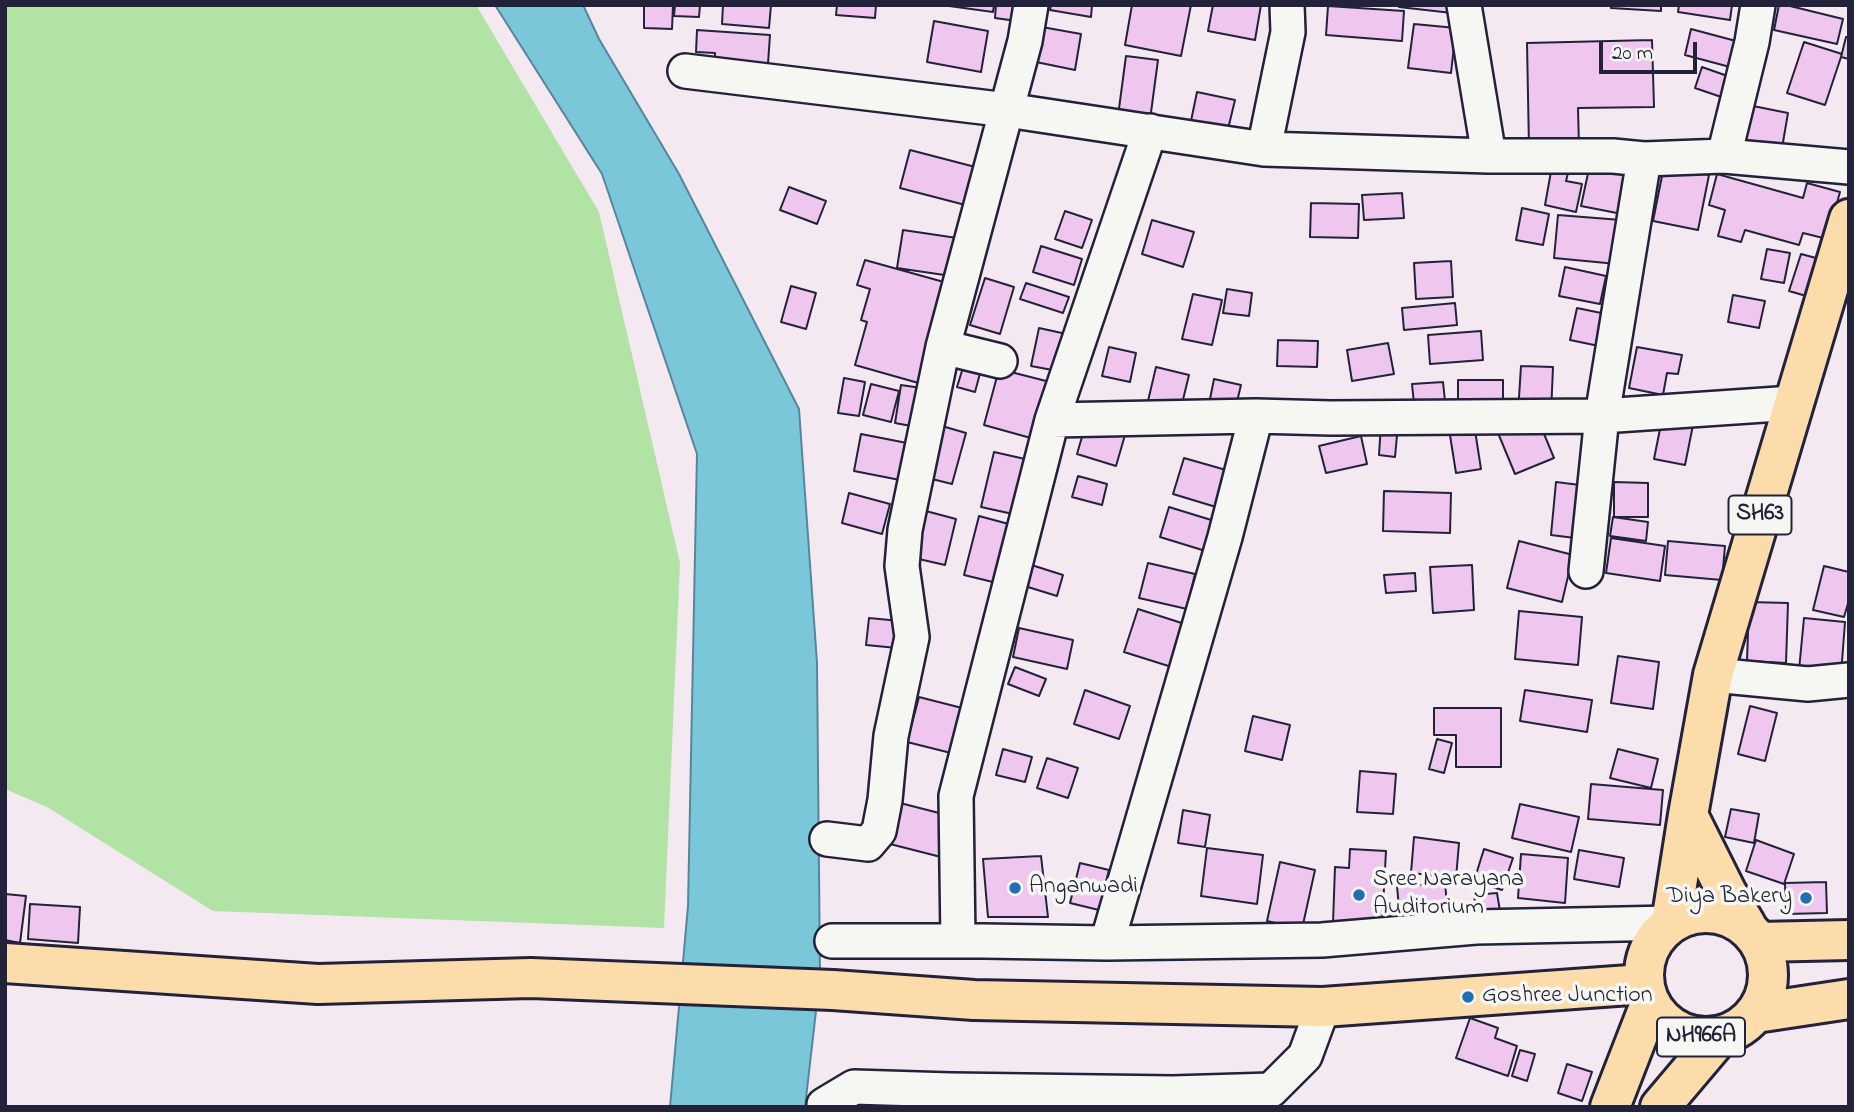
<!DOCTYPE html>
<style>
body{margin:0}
#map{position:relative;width:1854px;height:1112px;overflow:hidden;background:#f4e8f1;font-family:"Indie Flower",sans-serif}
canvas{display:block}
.frame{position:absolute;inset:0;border:7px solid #22223b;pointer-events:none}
.scale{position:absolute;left:1599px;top:42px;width:98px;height:32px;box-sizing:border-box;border:4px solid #22223b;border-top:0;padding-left:9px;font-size:21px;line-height:24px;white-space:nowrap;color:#22223b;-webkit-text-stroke:5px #f6f6f2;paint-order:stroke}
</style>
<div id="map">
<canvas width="1854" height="1112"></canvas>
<div class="frame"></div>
<div class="scale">20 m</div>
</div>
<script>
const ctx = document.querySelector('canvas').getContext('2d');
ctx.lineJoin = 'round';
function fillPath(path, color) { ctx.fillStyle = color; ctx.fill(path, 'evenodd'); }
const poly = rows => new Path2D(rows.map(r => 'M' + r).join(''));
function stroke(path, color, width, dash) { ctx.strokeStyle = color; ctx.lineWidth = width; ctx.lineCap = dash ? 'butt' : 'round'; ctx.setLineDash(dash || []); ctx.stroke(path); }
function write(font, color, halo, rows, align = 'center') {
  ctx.font = font + ' "Indie Flower",sans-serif'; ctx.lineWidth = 7; ctx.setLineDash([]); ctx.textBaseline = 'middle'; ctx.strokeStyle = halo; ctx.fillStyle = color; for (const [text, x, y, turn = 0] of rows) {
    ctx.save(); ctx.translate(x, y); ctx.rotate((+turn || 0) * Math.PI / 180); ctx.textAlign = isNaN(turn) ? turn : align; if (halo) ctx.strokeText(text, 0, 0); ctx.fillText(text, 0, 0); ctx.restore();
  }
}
fillPath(poly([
 [5,5,476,5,599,212,680,563,664,928,213,911,47,807,5,789]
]), '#b0e3a4');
const water = poly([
 [495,5,583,5,599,39,679,174,799,409,817,663,820,976,805,1107,670,1107,688,906,697,454,602,174,495,5]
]);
fillPath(water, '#7ac7d9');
stroke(water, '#57859a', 2);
const building = poly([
 [644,5,673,5,672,29,644,28,644,5],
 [675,5,700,5,699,17,674,16,675,5],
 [723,5,771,5,769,28,722,24,723,5],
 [837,5,876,5,875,18,836,15,837,5],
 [942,5,994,5,993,12,942,5],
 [996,5,1026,5,1024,22,995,18,996,5],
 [1051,5,1092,5,1091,17,1050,10,1051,5],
 [1132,5,1191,5,1181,56,1125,45,1132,5],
 [1213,5,1261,5,1255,40,1208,31,1213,5],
 [1399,5,1453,5,1452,13,1399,7,1399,5],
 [1611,5,1661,5,1661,11,1611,8,1611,5],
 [1679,5,1732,5,1730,20,1678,12,1679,5],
 [1779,5,1786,5,1843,19,1837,44,1774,30,1779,5],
 [1328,6,1404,11,1402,41,1326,35,1328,6],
 [934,21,988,31,981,72,927,62,934,21],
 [1414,24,1456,28,1451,73,1408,68,1414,24],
 [1042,27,1081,34,1075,70,1036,62,1042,27],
 [1691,29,1736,41,1730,67,1685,55,1691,29],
 [697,30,770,35,767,78,714,74,715,53,696,52,697,30],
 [1846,37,1849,37,1849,59,1841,57,1846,37],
 [1652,40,1654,107,1578,108,1579,147,1529,148,1527,43,1652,40],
 [1804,42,1842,54,1825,105,1787,93,1804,42],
 [1126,56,1158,60,1150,120,1118,116,1126,56],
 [1702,67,1736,79,1730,100,1695,88,1702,67],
 [1197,92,1235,100,1228,129,1191,121,1197,92],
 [1743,104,1788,113,1782,148,1737,139,1743,104],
 [910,150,983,169,973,207,900,188,910,150],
 [1590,164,1631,172,1622,214,1581,206,1590,164],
 [1552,166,1569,169,1566,181,1582,184,1576,212,1545,205,1552,166],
 [1664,166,1709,175,1698,230,1653,221,1664,166],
 [1717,174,1803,198,1807,183,1840,192,1827,239,1803,233,1799,245,1745,230,1741,242,1718,236,1725,210,1709,205,1717,174],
 [789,187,826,201,817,224,780,210,789,187],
 [1402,193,1404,218,1364,220,1362,195,1402,193],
 [1311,203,1359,204,1358,238,1310,237,1311,203],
 [1522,208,1549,214,1543,245,1516,240,1522,208],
 [1065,211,1092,220,1082,248,1055,239,1065,211],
 [1558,215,1621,220,1617,264,1554,258,1558,215],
 [1152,220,1194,232,1183,267,1142,254,1152,220],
 [903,230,957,238,951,276,897,268,903,230],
 [1041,246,1082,259,1074,285,1033,272,1041,246],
 [1767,249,1790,253,1784,283,1761,279,1767,249],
 [1801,254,1831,262,1820,300,1789,291,1801,254],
 [865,260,951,284,922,384,855,365,867,322,861,320,870,289,857,285,865,260],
 [1451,261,1453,297,1416,299,1414,263,1451,261],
 [1565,267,1606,276,1600,304,1559,296,1565,267],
 [985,278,1014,287,1000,334,970,325,985,278],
 [1026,283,1069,297,1063,313,1020,299,1026,283],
 [791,286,816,293,806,329,781,322,791,286],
 [1227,289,1252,293,1249,316,1223,313,1227,289],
 [1193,294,1222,300,1212,345,1182,339,1193,294],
 [1733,295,1765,301,1759,328,1728,322,1733,295],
 [1455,303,1457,325,1404,330,1402,308,1455,303],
 [1577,308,1606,314,1599,346,1570,340,1577,308],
 [1039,328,1071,335,1063,372,1031,366,1039,328],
 [1481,331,1483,360,1430,364,1428,335,1481,331],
 [1278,340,1318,341,1317,367,1277,366,1278,340],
 [1388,343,1394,374,1352,381,1347,350,1388,343],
 [1109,347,1136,353,1130,382,1102,376,1109,347],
 [1637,347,1682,355,1678,374,1667,373,1663,395,1629,388,1637,347],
 [965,361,982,366,975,392,957,387,965,361],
 [1521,366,1553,367,1551,414,1518,413,1521,366],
 [1156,367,1189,375,1181,408,1148,401,1156,367],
 [999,369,1054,383,1038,440,984,425,999,369],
 [844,378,865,382,859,416,838,413,844,378],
 [1214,379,1241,385,1235,410,1209,404,1214,379],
 [1458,380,1503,380,1503,413,1458,413,1458,380],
 [1443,382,1446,411,1415,414,1412,384,1443,382],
 [871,384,899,391,891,422,863,415,871,384],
 [901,385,928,389,922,428,895,423,901,385],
 [1537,417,1554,458,1515,474,1498,433,1537,417],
 [1662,419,1693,425,1685,465,1654,459,1662,419],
 [1086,423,1125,435,1116,466,1077,454,1086,423],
 [1381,424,1398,425,1395,457,1379,455,1381,424],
 [1474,424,1481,469,1456,473,1449,429,1474,424],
 [942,426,966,433,952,484,928,478,942,426],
 [861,434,907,443,900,480,854,471,861,434],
 [1361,436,1367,464,1326,473,1319,446,1361,436],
 [994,452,1034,461,1022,516,981,507,994,452],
 [1184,458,1226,470,1216,507,1173,494,1184,458],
 [1078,476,1107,484,1102,505,1072,497,1078,476],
 [1556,482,1588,486,1583,539,1551,535,1556,482],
 [1614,482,1648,483,1648,517,1614,517,1614,482],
 [1384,491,1451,493,1450,533,1383,531,1384,491],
 [849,493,890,504,882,534,842,523,849,493],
 [1169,507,1221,523,1212,553,1160,537,1169,507],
 [922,510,956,519,945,565,910,557,922,510],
 [979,516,1016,526,1001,584,964,575,979,516],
 [1613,517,1648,522,1646,541,1610,536,1613,517],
 [1611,538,1665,546,1660,581,1606,573,1611,538],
 [1519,541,1573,555,1562,602,1507,588,1519,541],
 [1668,541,1725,546,1722,580,1665,575,1668,541],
 [1022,562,1063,575,1057,596,1015,583,1022,562],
 [1148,563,1195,574,1187,609,1139,598,1148,563],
 [1472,565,1474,610,1433,613,1430,567,1472,565],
 [1824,566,1849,572,1849,600,1844,617,1813,610,1824,566],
 [1415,573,1416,591,1386,593,1384,575,1415,573],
 [1749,602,1788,603,1786,663,1747,661,1749,602],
 [1138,609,1191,626,1178,669,1124,652,1138,609],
 [1519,611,1582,617,1578,665,1515,659,1519,611],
 [869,618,900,621,897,648,866,645,869,618],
 [1804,618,1845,622,1841,675,1799,670,1804,618],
 [1019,628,1073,640,1067,669,1013,657,1019,628],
 [1618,656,1659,662,1653,709,1611,703,1618,656],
 [1015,667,1046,679,1039,696,1008,684,1015,667],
 [1085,690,1130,706,1119,739,1074,724,1085,690],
 [1525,690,1592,700,1587,732,1520,721,1525,690],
 [919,697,962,708,951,753,907,742,919,697],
 [1750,706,1777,713,1765,761,1738,754,1750,706],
 [1434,708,1501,708,1501,767,1456,767,1456,735,1434,735,1434,708],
 [1253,716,1290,725,1282,760,1245,751,1253,716],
 [1437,739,1452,743,1444,773,1429,769,1437,739],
 [1003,749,1032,757,1025,782,996,775,1003,749],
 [1618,749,1658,759,1651,788,1610,778,1618,749],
 [1047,758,1078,768,1068,798,1037,788,1047,758],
 [1360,771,1396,774,1393,814,1357,812,1360,771],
 [1591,784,1663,790,1660,825,1588,819,1591,784],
 [900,803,951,816,941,857,890,844,900,803],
 [1520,804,1579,817,1571,852,1512,838,1520,804],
 [1731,809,1759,814,1754,843,1725,837,1731,809],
 [1183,810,1210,815,1205,847,1178,843,1183,810],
 [1414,837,1459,843,1456,878,1411,873,1414,837],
 [1756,840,1794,854,1784,884,1746,871,1756,840],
 [1207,848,1263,855,1257,904,1201,896,1207,848],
 [1350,849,1386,851,1382,925,1333,923,1335,867,1349,868,1350,849],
 [1484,849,1513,858,1502,890,1474,881,1484,849],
 [1579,850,1624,858,1619,887,1574,879,1579,850],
 [1521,854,1568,858,1565,903,1518,898,1521,854],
 [1041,856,1048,917,988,917,983,859,1041,856],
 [1280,862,1315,870,1302,929,1267,921,1280,862],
 [1080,863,1109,870,1099,910,1070,903,1080,863],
 [1826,882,1827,913,1786,914,1785,883,1826,882],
 [1445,883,1447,904,1399,908,1397,886,1445,883],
 [1497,893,1500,911,1477,914,1474,895,1497,893],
 [5,894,26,896,20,943,5,940,5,894],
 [30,904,80,907,78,943,28,939,30,904],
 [1433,908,1434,930,1395,932,1394,911,1433,908],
 [1470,1018,1498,1028,1495,1038,1517,1046,1508,1076,1456,1058,1470,1018],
 [1520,1050,1535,1054,1527,1081,1512,1076,1520,1050],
 [1567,1064,1592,1072,1582,1101,1558,1093,1567,1064]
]);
fillPath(building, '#efc6ee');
stroke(building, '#22223b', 2);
const minor = poly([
 [1464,5,1489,156],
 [685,71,1007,110,1264,149,1489,156,1613,156,1644,159,1724,156,1849,167],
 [1264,149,1288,32,1287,5],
 [1724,156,1752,42,1758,5],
 [943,347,1000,361],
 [1052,420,1150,131],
 [1586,571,1602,416,1644,159],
 [1713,675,1808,684,1849,680],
 [827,839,868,844,879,831,885,800,891,736,912,637,902,566,905,530,943,347,1025,41,1031,5],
 [832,941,983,941,1107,943,1322,940,1476,927,1671,923],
 [958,941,956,796,1052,420,1256,416,1331,418,1602,416,1793,403],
 [1107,943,1225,537,1256,416],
 [824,1107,824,1105,854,1087,951,1090,1173,1093,1271,1090,1305,1056,1323,1007]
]);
const major = poly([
 [1688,815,1727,893,1746,925],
 [1671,923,1688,815,1713,675,1849,219],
 [5,963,318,984,531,978,833,990,974,1000,1323,1007,1644,984],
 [1610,1107,1650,1004],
 [1660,1107,1720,1036]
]);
const highway = poly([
 '1644 975a62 62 0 1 1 124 0a62 62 0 1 1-124 0Z',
 [1759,942,1849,940],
 [1756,1013,1849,999]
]);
stroke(minor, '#22223b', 38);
stroke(major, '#22223b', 44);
stroke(highway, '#22223b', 44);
stroke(minor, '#f6f6f2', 33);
stroke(major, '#fddcac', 38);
stroke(highway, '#fddcac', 38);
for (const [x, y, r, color] of [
 [1015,888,7,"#1f6fb2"],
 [1359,895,7,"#1f6fb2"],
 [1806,898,7,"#1f6fb2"],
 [1468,997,7,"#1f6fb2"]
]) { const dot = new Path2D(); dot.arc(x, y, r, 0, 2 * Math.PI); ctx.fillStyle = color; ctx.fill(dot); stroke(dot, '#f6f6f2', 2.5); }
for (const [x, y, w] of [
 [1760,515,63],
 [1701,1037,88]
]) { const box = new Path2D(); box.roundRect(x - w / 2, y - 19.5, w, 39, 5); ctx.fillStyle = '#f6f6f2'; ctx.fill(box); stroke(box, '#22223b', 2); }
write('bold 23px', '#22223b', null, [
 ["SH63",1760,515],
 ["NH966A",1701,1037]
]);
write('24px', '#22223b', '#f6f6f2', [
 ["Sree Narayana",1373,881],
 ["Auditorium",1373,909],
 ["Anganwadi",1029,888],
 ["Diya Bakery",1792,898,"right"],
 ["Goshree Junction",1482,997]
], 'left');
</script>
